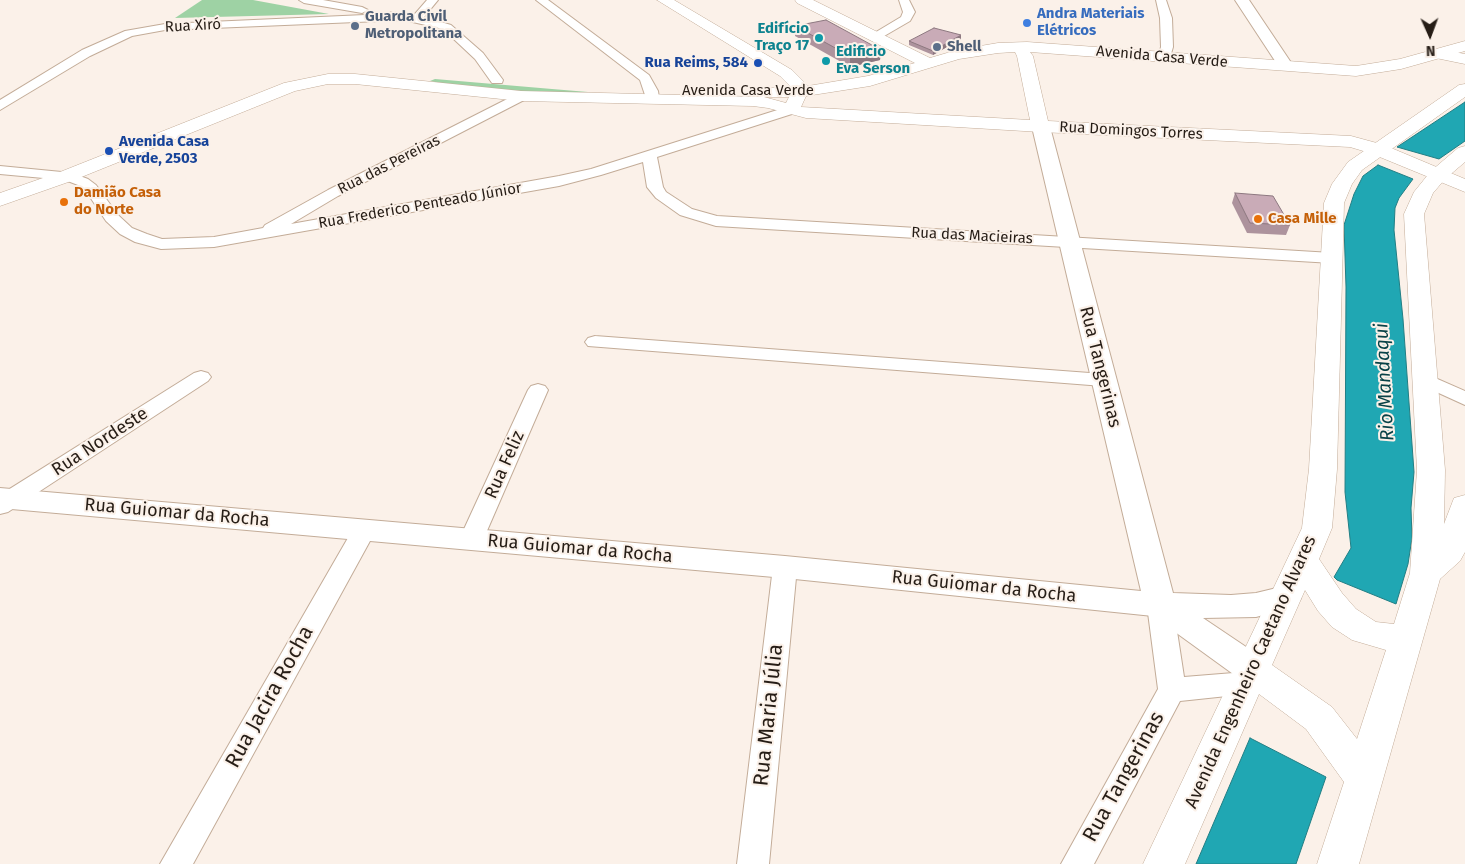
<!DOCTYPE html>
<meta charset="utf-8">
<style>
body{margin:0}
#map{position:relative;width:1465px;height:864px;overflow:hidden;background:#fbf1e9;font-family:"Fira Sans",sans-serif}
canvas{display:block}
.north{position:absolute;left:1405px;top:10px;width:50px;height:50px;-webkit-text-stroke:4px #fbf1e9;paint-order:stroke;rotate:178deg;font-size:14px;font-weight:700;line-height:20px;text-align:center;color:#261d16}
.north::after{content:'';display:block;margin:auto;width:18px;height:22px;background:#261d16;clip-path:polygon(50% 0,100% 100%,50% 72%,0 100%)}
</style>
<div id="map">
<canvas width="1465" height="864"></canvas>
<div class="north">N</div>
</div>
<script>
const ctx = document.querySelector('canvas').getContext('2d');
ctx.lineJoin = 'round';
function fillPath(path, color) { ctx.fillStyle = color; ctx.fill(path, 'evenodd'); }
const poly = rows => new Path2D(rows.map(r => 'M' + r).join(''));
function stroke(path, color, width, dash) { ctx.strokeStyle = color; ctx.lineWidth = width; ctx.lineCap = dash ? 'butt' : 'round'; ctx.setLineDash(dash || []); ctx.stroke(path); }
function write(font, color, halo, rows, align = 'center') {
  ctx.font = font + ' "Fira Sans",sans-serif'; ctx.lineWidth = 4; ctx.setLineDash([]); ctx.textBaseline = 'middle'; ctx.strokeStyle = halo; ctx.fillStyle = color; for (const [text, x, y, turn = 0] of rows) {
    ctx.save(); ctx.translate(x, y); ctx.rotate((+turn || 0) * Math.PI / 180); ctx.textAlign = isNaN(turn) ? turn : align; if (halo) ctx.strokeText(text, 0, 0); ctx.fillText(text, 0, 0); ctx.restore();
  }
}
fillPath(poly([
 [202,0,253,0,329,14,175,18],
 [435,79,552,89,588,92,543,95,445,84,430,81]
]), '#9ed2a4');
const water = poly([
 [1465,102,1465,141,1439,159,1397,147,1465,102],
 [1378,165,1413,179,1399,198,1395,208,1394,230,1403,319,1414,472,1411,508,1412,538,1408,564,1396,604,1337,580,1334,577,1351,548,1345,492,1346,287,1344,225,1354,194,1363,176,1378,165],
 [1250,738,1326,777,1296,864,1196,864,1250,738]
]);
fillPath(water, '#20a7b3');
stroke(water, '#227e84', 1);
const minor = poly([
 [299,0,323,0,362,7,368,10,362,13,304,3,299,0],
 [427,0,438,0,424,17,451,25,483,53,503,80,502,83,492,83,475,59,443,29,404,20,165,30,132,36,90,56,0,110,0,100,82,50,125,31,165,24,387,14,392,12,414,15,427,0],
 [536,0,548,0,649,75,658,91,659,98,657,101,647,101,640,80,536,0],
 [899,0,909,0,915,12,910,21,879,39,871,39,869,37,871,35,901,17,903,12,899,0],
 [1156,0,1166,0,1172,18,1173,47,1170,57,1164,61,1158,57,1161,47,1160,18,1156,0],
 [521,92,526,93,528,96,526,99,338,196,291,224,559,176,591,169,790,106,797,110,795,113,657,157,663,187,666,192,692,209,717,216,1332,253,1338,254,1341,258,1338,262,1332,263,716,226,680,215,656,198,647,187,643,162,601,175,559,186,214,247,161,249,135,242,120,234,106,221,86,191,78,185,65,180,0,174,0,166,72,173,88,179,96,185,118,215,132,228,147,234,162,239,214,237,263,228,265,225,328,190,521,92],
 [595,336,1103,374,1110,376,1113,380,1110,384,1103,386,588,346,585,342,588,338,595,336],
 [201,371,208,373,211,377,208,381,8,512,0,514,0,495,194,373,201,371],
 [1426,374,1465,391,1465,405,1419,384,1416,380,1419,376,1426,374],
 [538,384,545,386,548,390,483,540,479,546,471,549,463,546,459,540,528,390,531,386,538,384],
 [364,522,372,524,376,530,193,864,160,864,356,524,364,522],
 [785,558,794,561,797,567,769,864,737,864,773,567,776,561,785,558],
 [1160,595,1169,598,1173,605,1184,677,1246,672,1256,675,1260,683,1256,691,1246,694,1180,701,1094,864,1061,864,1158,689,1147,605,1151,598,1160,595]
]);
const tertiary = poly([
 [1235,0,1249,0,1294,67,1291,70,1281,70,1235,0],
 [1041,122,1047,123,1050,127,1173,593,1231,595,1256,593,1285,586,1296,590,1301,598,1296,606,1256,617,1203,618,1264,659,1269,669,1264,679,1252,683,1240,679,1153,616,785,578,0,508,0,488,785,556,1141,591,1032,127,1035,123,1041,122]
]);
const secondary = poly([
 [657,0,674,0,792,70,808,86,868,76,915,63,797,3,795,0,813,0,930,58,957,50,998,43,1027,42,1356,66,1400,59,1465,41,1465,51,1401,69,1356,76,1030,52,1033,56,1048,121,1351,136,1384,145,1465,179,1465,192,1370,153,1350,147,1041,132,806,118,768,108,753,106,521,101,355,84,328,84,295,91,74,180,0,206,0,193,60,172,284,83,328,74,355,74,521,91,762,97,757,96,755,92,757,88,791,87,780,76,657,0],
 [1015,52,1017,56,1030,120,801,107,806,96,870,86,959,59,998,53,1015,52],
 [764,97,789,97,786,103,764,97]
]);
const primary = poly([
 [1437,49,1465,54,1465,64,1431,57,1429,54,1431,51,1437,49],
 [1465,84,1465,97,1362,170,1352,184,1344,203,1337,469,1332,528,1319,559,1342,593,1356,609,1376,622,1394,624,1410,573,1417,470,1404,214,1414,192,1431,171,1458,148,1465,146,1465,162,1445,179,1433,193,1424,214,1445,470,1444,524,1454,498,1465,495,1465,552,1460,561,1440,579,1359,864,1317,864,1344,782,1306,729,1259,694,1185,864,1143,864,1302,528,1309,469,1324,203,1332,184,1348,162,1459,85,1465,84],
 [1305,590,1318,611,1332,627,1352,640,1386,650,1357,739,1332,707,1272,665,1305,590]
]);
stroke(minor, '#c3ac98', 2);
stroke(tertiary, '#c3ac98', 2);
stroke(secondary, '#c3ac98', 1);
stroke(primary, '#c3ac98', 1);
fillPath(minor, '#fff');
fillPath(tertiary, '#fff');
fillPath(secondary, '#fff');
fillPath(primary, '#fff');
fillPath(poly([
 [795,26,881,50,880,60,850,67,795,36],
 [961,39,933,55,909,45,909,41],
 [1235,193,1290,225,1286,235,1247,233,1232,203]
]), '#ad939d');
fillPath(poly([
 [961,35,961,39,933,55,933,51],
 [881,50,880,60,850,67,850,56]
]), '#8d7880');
const building = poly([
 [826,20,881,50,850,56,795,26,826,20],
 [934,28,961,35,933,51,909,41,934,28],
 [1235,193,1273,196,1290,225,1250,223,1235,193]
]);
fillPath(building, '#c9abb7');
stroke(building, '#8d7880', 1);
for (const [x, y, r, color] of [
 [1027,23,5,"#3f7fe0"],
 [355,26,5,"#5c6f8a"],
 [819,38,5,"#0f9aa8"],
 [937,47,5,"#5c6f8a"],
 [826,61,5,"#0f9aa8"],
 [758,63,5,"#1a4fb4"],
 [109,151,5,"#1a4fb4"],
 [64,202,5,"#e8710a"],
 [1258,219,5,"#e8710a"]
]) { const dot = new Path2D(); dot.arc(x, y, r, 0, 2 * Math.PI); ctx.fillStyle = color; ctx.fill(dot); stroke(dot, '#fbf1e9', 2); }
write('bold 15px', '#366cbe', '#fbf1e9', [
 ["Andra Materiais",1037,14],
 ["Elétricos",1037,31]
], 'left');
write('bold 15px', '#4e5e75', '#fbf1e9', [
 ["Guarda Civil",365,17],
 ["Metropolitana",365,34],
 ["Shell",947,47]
], 'left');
write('15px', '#261d16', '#fbf1e9', [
 ["Rua Xiró",193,26,-3],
 ["Avenida Casa Verde",1162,57,5],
 ["Avenida Casa Verde",748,91],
 ["Rua Domingos Torres",1131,131,3],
 ["Rua das Pereiras",389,165,-27],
 ["Rua Frederico Penteado Júnior",420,206,-10],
 ["Rua das Macieiras",972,236,3]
]);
write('bold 15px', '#0d838f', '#fbf1e9', [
 ["Edifício",809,29],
 ["Traço 17",809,46],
 ["Edificio",836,52,"left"],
 ["Eva Serson",836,69,"left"]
], 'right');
write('bold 15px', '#164399', '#fbf1e9', [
 ["Rua Reims, 584",748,63],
 ["Avenida Casa",119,142,"left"],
 ["Verde, 2503",119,159,"left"]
], 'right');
write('bold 15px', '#c56008', '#fbf1e9', [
 ["Damião Casa",74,193],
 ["do Norte",74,210],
 ["Casa Mille",1268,219]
], 'left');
write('18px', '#261d16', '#fbf1e9', [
 ["Rua Tangerinas",1100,367,76],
 ["Rua Nordeste",100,442,-33],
 ["Rua Feliz",505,465,-66],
 ["Rua Guiomar da Rocha",177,513,5],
 ["Rua Guiomar da Rocha",580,549,5],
 ["Rua Guiomar da Rocha",984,587,6],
 ["Avenida Engenheiro Caetano Alvares",1251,672,-66]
]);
write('italic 19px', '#084247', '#fbf1e9', [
 ["Rio Mandaqui",1385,382,-93]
]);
write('21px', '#261d16', '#fbf1e9', [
 ["Rua Jacira Rocha",270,697,-61],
 ["Rua Maria Júlia",769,715,-84],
 ["Rua Tangerinas",1124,777,-61]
]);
</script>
